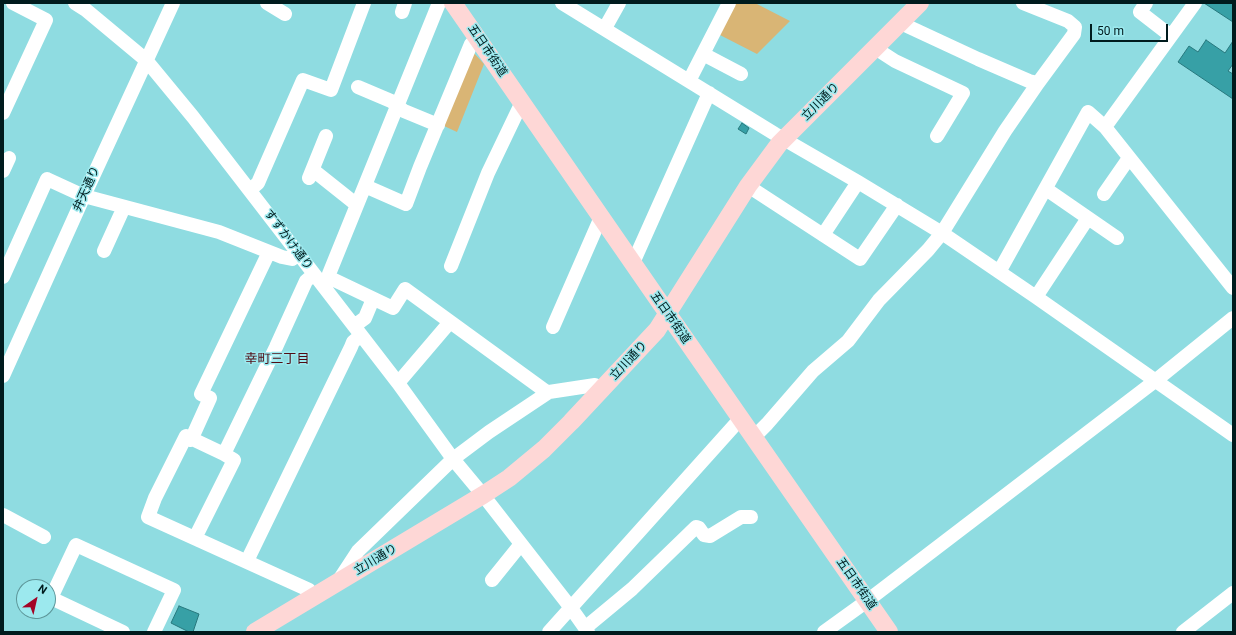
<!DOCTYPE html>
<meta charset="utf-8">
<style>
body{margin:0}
#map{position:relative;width:1236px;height:635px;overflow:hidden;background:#8fdce1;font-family:Roboto,sans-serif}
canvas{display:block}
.frame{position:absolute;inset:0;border:4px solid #001b1d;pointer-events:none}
.north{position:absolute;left:16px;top:579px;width:40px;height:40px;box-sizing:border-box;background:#9ce9ee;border:1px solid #5e979a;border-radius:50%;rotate:34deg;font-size:11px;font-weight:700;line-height:16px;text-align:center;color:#001b1d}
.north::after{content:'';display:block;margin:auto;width:14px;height:18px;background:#a30526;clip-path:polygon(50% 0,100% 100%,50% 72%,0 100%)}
.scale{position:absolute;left:1090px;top:24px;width:78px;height:18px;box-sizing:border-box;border:2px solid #001b1d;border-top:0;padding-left:5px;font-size:12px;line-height:14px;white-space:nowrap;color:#001b1d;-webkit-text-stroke:3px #9ce9ee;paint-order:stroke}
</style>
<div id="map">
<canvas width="1236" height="635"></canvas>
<div class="frame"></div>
<div class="north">N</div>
<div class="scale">50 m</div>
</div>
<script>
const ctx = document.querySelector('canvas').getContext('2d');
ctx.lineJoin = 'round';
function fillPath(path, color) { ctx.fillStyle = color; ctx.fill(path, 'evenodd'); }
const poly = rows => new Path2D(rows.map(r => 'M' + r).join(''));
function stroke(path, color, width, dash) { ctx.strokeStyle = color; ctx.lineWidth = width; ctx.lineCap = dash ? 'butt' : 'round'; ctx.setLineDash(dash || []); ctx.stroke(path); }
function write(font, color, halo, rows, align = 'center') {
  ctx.font = font + ' Roboto,"Noto Sans JP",sans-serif'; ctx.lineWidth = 3; ctx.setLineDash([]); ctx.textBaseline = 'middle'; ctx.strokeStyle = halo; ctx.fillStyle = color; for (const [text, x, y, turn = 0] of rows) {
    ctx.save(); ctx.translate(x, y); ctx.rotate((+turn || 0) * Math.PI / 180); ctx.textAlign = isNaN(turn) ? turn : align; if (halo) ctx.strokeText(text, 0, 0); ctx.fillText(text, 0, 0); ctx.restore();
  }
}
fillPath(poly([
 [734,3,755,3,790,21,757,54,718,34],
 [473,52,484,64,457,132,444,126]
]), '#d9b575');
const building = poly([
 [1204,3,1233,3,1233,22,1204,3],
 [1206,40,1225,53,1233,41,1233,64,1228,71,1233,74,1233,99,1178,62,1189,46,1198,52,1206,40],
 [742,123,749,128,746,134,738,129,742,123],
 [179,606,199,614,193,632,189,632,171,623,179,606]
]);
fillPath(building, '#37a0a6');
stroke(building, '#27787d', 1);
stroke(poly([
 [75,3,86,10,146,60,193,117,398,383,453,459,483,495,571,608,588,632],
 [267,3,285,14],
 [562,3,775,134,858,182,942,233,1036,297,1233,435],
 [1146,3,1140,12,1171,36],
 [402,12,405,3],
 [902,21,907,26,978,59,1029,81,1038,83],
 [605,28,619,3],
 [875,48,895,61,963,93,937,136],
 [703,54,741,74],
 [689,81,729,3],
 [358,87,391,101,404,111,438,125],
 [3,113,46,20,13,3],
 [1105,127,1195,3],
 [313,170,357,205],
 [3,171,9,158],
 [309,178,326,136],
 [365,186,406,204,420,167,471,44,478,38],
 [748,186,860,259,897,205],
 [1046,189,1117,238],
 [250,190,258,183,261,176,303,80,331,90,364,3],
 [1104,194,1129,158],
 [823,235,858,182],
 [104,251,124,207],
 [633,263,709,93],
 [451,266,488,173,522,102],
 [999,272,1088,112,1105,127,1233,288],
 [3,277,47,179,84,196,219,232,282,257,292,259,298,254],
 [328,277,393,308,405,289,548,393],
 [321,282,328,277,329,274,439,3],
 [1036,297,1088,218],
 [354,326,365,318,373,299],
 [553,327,601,217],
 [3,376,84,196,173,3],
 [398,383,450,322],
 [754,437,767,424,813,371,848,341,879,300,928,250,942,233,1005,131,1038,83,1074,34,1075,27,1068,21,1023,3],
 [191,440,210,398,201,394,269,252],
 [224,454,186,436,155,498,148,517,309,590,314,597],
 [3,515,44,537],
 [195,538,234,460,224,454,276,347,306,281,314,274],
 [247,561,351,347,353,342,361,335],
 [339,580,358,551,453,459,489,432,549,392,595,385,601,390],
 [492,580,521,544],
 [585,628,632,589,696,527,699,528,704,535,710,536,741,517,751,517],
 [123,632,51,598,76,545,174,590,154,632],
 [549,632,741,418],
 [824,632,867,601,1155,381,1233,318],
 [1183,632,1233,593]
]), '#fff', 14);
stroke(poly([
 [453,3,668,314,889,632],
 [255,632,483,495,509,478,544,449,571,422,657,330,748,186,779,144,920,3]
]), '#fed7d6', 18);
write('12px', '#001b1d', '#9ce9ee', [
 ["五日市街道",487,51,56],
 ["立川通り",821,102,-45],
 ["弁天通り",87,189,-66],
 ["すずかけ通り",288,240,53],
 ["五日市街道",670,318,55],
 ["立川通り",629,361,-47],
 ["立川通り",376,560,-31],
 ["五日市街道",856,584,55]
]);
write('13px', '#510b13', '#9ce9ee', [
 ["幸町三丁目",277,360]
]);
</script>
